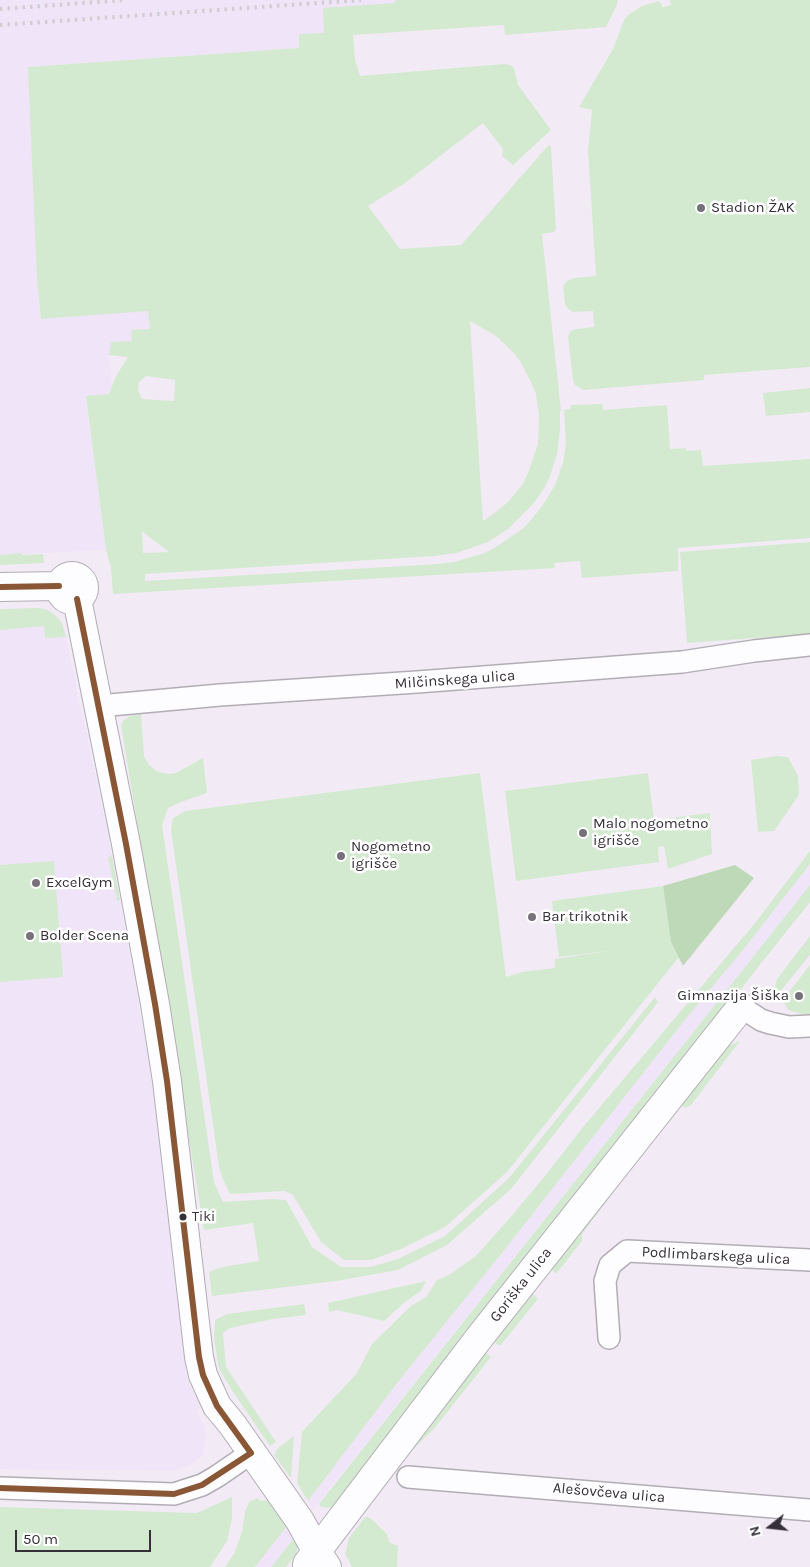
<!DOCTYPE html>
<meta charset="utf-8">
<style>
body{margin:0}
#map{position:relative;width:810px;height:1567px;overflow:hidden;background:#f2ebf6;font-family:Karla,sans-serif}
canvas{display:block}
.north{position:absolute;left:745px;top:1502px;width:50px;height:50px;-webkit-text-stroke:4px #fff;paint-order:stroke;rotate:254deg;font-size:14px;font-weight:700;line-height:20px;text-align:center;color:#353038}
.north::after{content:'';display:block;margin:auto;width:18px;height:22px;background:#353038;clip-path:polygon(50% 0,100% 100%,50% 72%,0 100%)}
.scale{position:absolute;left:15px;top:1530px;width:136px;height:22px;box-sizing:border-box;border:2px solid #353038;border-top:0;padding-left:6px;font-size:15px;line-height:18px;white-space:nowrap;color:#353038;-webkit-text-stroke:4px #fff;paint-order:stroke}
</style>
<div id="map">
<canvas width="810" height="1567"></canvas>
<div class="north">N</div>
<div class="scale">50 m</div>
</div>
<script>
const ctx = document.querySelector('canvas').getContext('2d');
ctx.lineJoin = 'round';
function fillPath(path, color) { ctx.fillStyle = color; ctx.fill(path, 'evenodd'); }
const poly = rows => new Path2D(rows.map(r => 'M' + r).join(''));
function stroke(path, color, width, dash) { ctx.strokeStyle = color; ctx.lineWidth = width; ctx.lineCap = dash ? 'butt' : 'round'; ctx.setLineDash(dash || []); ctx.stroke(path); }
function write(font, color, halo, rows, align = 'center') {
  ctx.font = font + ' Karla,sans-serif'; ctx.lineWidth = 5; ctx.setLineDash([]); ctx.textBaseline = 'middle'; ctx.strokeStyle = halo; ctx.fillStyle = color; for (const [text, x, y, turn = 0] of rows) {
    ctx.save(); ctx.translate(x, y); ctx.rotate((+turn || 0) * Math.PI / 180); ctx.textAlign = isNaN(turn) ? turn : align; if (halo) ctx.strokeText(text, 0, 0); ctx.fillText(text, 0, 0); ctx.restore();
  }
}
fillPath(poly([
 [0,0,395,0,395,3,324,33,300,48,28,67,148,311,150,329,132,341,111,343,109,355,112,385,109,394,86,397,106,550,0,555],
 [38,608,48,610,53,613,62,623,64,629,108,834,150,1067,184,1360,189,1384,201,1407,196,1412,205,1426,206,1438,203,1455,192,1464,173,1471,0,1469,0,609],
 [810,864,810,885,313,1510,308,1501,398,1382,502,1253,684,1021,743,950],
 [287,1526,295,1537,271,1567,255,1567]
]), '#f0e4f8');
fillPath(poly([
 [395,0,618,0,617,5,606,27,505,35,504,25,353,35,355,59,360,76,504,64,510,65,514,68,518,85,551,130,513,165,502,156,503,149,483,123,405,183,368,206,400,249,461,245,546,148,549,145,551,147,556,229,554,232,542,234,561,411,560,411,560,429,557,454,550,476,545,487,533,504,508,529,488,542,457,553,434,556,145,574,145,581,438,564,454,562,485,553,499,545,525,527,543,505,555,485,563,463,566,443,564,410,570,409,571,405,602,404,603,410,667,405,670,449,686,448,686,451,701,450,703,466,810,459,810,538,678,548,678,571,582,578,580,561,554,563,555,568,113,594,111,568,106,550,86,396,109,394,116,376,128,357,109,355,111,342,131,341,132,330,150,329,148,311,41,319,37,279,28,67,299,48,299,34,324,33,323,8,395,3],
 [470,321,496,336,512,351,520,361,531,382,536,394,539,416,538,444,528,473,523,484,508,502,492,515,483,521],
 [146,376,175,380,174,401,142,399,138,391,139,382],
 [142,531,153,540,169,552,143,553],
 [670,0,810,0,810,367,704,375,704,380,583,390,575,385,573,380,568,336,571,331,576,329,594,327,593,311,573,312,568,309,565,304,563,286,567,281,574,278,596,276,588,151,592,110,579,107,613,49,624,20,628,15,642,6,659,1,663,7,671,5],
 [810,388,810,412,766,416,763,393],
 [810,542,810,634,687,643,680,552],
 [22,553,22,555,43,554,44,563,0,565,0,555],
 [38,608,48,610,57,617,62,623,66,637,45,638,44,626,0,630,0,609],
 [141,714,144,756,149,765,158,772,170,774,176,773,203,758,207,793,181,802,168,808,162,825,214,1182,223,1202,273,1199,286,1200,312,1247,341,1267,370,1267,398,1259,445,1236,509,1178,655,997,658,1002,511,1189,447,1245,398,1270,336,1281,212,1296,209,1272,222,1267,259,1261,253,1223,204,1230,121,725,123,721,130,716],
 [776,756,788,757,798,776,799,795,774,831,758,832,751,760],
 [480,773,506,977,522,972,555,968,555,959,607,951,559,957,552,901,663,886,671,942,679,957,507,1172,445,1227,401,1249,371,1260,344,1260,321,1242,293,1195,285,1191,230,1194,222,1177,219,1167,171,830,173,818,185,811],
 [648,773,654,820,710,813,712,854,668,869,664,846,658,847,659,862,516,881,505,791],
 [810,851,810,864,743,950,684,1021,502,1253,398,1382,308,1501,297,1483,302,1432,357,1373,372,1344,411,1306,426,1297,437,1280,449,1275,476,1256,515,1212,544,1177,584,1126,755,923],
 [112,856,120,900,117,901,108,857],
 [54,861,63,977,0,982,0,865],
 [810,885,810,902,758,967,686,1062,333,1508,321,1507,319,1504],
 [810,936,810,955,775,998,774,990,777,979],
 [810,965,810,1014,802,1014,788,1010,784,1002,791,989],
 [740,1041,691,1105,685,1108,678,1103,726,1047],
 [606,1195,609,1198,582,1234,582,1241,556,1274,549,1266],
 [426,1281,421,1291,405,1302,384,1321,337,1310,329,1312,328,1303],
 [530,1293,533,1294,538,1299,500,1346,491,1340],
 [304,1304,306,1315,273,1319,230,1328,223,1333,226,1367,276,1442,270,1446,233,1392,219,1369,214,1339,215,1320,227,1314],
 [483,1350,491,1357,433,1430,404,1458],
 [294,1436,291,1478,274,1455,278,1448],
 [232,1497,232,1518,227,1541,210,1567,0,1567,0,1507,197,1513],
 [257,1498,261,1501,268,1500,287,1526,255,1567,225,1567,234,1554,242,1532,245,1512,249,1502],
 [366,1516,373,1520,387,1534,389,1542,398,1546,397,1567,352,1567,345,1554,349,1538],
 [295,1537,298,1546,296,1554,286,1567,271,1567]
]), '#d4ead0');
fillPath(poly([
 [735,865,754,878,683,966,671,942,663,886]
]), '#bed9b7');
const street = poly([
 [99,706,220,695,417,682,682,662,754,651,810,645],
 [741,1007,761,1020,770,1023,789,1027,810,1026],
 [609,1338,605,1281,610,1265,627,1251,810,1260],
 [408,1477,810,1510],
 [0,1488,174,1494,202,1485,216,1477,251,1453]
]);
const secondary = poly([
 '60 588a12 12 0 1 1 24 0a12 12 0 1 1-24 0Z',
 [0,587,59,586],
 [77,599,126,844,155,1004,167,1081,199,1357,203,1375,217,1406,232,1424,300,1521,317,1552,327,1567],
 [307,1564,479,1338,741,1007]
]);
stroke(street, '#b2adb5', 24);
stroke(secondary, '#b2adb5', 30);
stroke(street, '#fdfcfe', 21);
stroke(secondary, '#fdfcfe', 28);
stroke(poly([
 [0,9,124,0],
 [0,25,361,0]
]), '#d0ced1', 4, [2.5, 5]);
stroke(poly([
 [0,587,59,586],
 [77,599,126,844,155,1004,167,1081,199,1357,203,1375,217,1406,251,1453],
 [0,1488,174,1494,202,1485,251,1453]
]), '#895735', 6);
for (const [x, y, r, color] of [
 [701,208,5,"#77717a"],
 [583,833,5,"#77717a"],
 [341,856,5,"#77717a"],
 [36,883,5,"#77717a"],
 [532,917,5,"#77717a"],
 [30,936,5,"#77717a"],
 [799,996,5,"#77717a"],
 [183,1217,4.5,"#353038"]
]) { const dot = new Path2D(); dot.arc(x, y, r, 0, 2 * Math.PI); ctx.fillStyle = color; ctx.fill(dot); stroke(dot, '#fff', 2); }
write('14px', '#353038', '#fff', [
 ["Tiki",192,1217]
], 'left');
write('15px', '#353038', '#fff', [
 ["Stadion ŽAK",711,208],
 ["Malo nogometno",593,824],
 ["igrišče",593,841],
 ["Nogometno",351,847],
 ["igrišče",351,864],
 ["ExcelGym",46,883],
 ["Bar trikotnik",542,917],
 ["Bolder Scena",40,936],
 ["Gimnazija Šiška",789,996,"right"]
], 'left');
write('15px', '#353038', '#fff', [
 ["Milčinskega ulica",455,680,-4],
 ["Podlimbarskega ulica",716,1256,3],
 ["Goriška ulica",521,1285,-52],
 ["Alešovčeva ulica",609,1493,5]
]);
</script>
